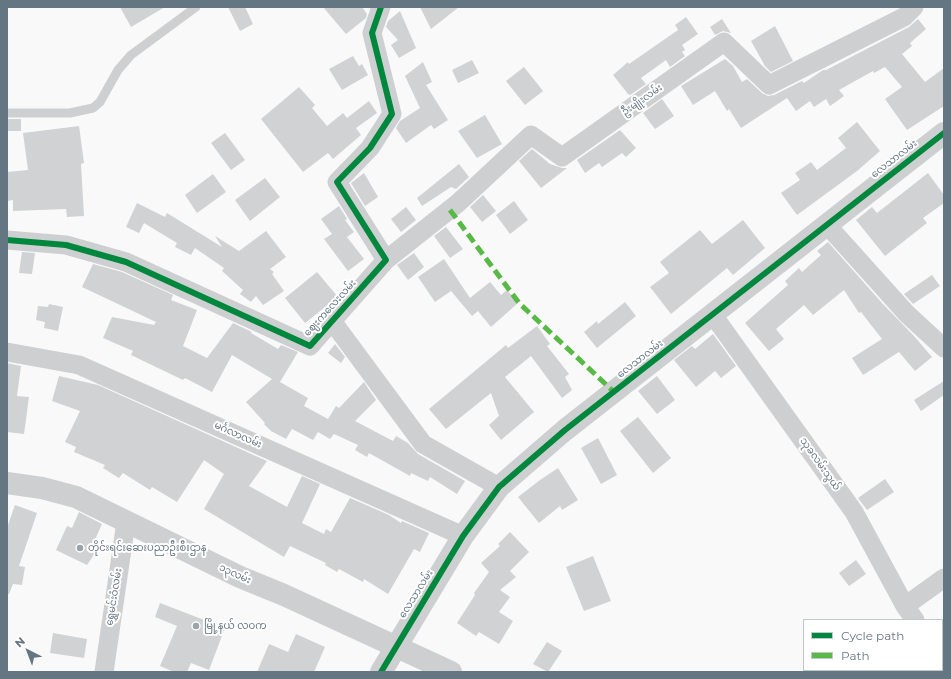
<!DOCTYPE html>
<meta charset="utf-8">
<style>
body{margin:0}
#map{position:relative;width:951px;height:679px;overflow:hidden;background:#f9f9f9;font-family:Montserrat,sans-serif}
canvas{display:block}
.frame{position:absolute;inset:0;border:8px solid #657683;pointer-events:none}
.legend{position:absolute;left:803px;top:619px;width:140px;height:52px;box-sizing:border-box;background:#fff;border:1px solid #c1c8cd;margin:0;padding:5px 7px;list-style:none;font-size:12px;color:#657683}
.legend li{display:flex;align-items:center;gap:8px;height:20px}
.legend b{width:20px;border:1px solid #c1c8cd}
.north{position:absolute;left:8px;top:631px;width:40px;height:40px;-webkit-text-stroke:3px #fff;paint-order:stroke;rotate:318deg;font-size:11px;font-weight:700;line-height:16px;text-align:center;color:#657683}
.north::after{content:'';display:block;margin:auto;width:14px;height:18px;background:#657683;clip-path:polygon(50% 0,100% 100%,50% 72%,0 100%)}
</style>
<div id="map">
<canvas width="951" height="679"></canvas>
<div class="frame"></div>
<ul class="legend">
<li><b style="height:5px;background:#00873e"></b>Cycle path</li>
<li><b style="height:5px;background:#58b947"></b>Path</li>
</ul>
<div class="north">N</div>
</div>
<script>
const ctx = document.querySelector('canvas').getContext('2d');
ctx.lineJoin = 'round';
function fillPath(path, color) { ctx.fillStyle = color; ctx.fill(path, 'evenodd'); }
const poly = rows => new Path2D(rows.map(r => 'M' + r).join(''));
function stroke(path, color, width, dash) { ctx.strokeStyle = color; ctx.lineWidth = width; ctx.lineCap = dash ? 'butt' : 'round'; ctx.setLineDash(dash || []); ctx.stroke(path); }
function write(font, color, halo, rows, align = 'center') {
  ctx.font = font + ' Montserrat,"Noto Sans Myanmar",sans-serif'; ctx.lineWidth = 4; ctx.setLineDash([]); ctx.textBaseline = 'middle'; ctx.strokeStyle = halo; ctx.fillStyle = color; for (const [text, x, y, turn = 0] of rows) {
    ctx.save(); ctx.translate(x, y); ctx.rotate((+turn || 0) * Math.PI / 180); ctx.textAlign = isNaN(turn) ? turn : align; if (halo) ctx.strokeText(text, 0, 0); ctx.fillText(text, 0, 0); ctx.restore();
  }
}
fillPath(poly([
 [120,7,165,7,131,27],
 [228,7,245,7,253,24,240,31],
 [323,7,362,7,367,14,366,18,346,34],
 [420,7,459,7,431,29],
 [400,11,416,48,399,58,391,45,398,40,386,27,388,21],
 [686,17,698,34,682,45,685,50,682,52,685,56,670,67,666,60,641,78,646,84,630,95,628,94,613,75,628,62,629,64,678,30,675,25],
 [722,19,731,33,723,31,715,35,710,27],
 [918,19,926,29,910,43,912,46,902,54,925,82,944,68,944,106,907,130,885,99,902,87,885,67,874,73,873,71,839,90,844,96,830,106,826,99,814,107,810,101,796,111,787,98,741,128,729,109,727,111,715,91,693,105,681,86,725,59,733,66,742,82,747,79,762,93,768,96,774,95,802,81,804,83,823,70,826,70,909,27],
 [775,26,793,61,771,72,765,66,751,41],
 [353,56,359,66,362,64,368,75,342,90,329,69],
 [472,60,479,73,458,83,452,70],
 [423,62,432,82,426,85,448,120,434,129,431,125,406,143,396,128,400,121,420,108,405,76],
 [524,67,543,91,525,105,506,81],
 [299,87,315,105,312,108,327,126,343,113,347,118,369,101,377,113,356,128,361,135,333,159,328,153,303,172,261,119],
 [662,99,674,116,655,129,643,113],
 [485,115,502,144,477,158,458,131],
 [7,119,21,119,21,131,7,131],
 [857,122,880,151,857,171,797,215,781,193,800,180,795,173,811,162,817,170,846,148,838,138],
 [79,126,84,163,81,164,84,216,67,217,66,209,13,211,13,200,7,201,7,172,28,170,23,133],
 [620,130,636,148,626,157,622,153,602,167,599,163,585,173,577,160],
 [225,133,245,160,231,170,211,143],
 [532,149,550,164,562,168,567,168,541,188,519,161],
 [459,164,469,177,456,189,451,187,422,206,417,198],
 [364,173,378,197,365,206,351,183],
 [928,173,944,195,944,203,923,218,927,223,885,256,856,220,872,207,877,213],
 [213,174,226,192,197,213,185,195],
 [265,178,280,197,250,221,235,200],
 [483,195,496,211,482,222,470,207],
 [514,201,528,220,510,234,496,215],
 [137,203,165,217,167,213,222,247,215,236,239,251,266,231,286,257,270,269,274,272,272,274,284,291,263,305,256,296,251,302,240,294,243,290,222,271,224,268,195,248,191,255,175,247,177,243,144,223,139,233,126,227],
 [339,206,347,219,345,220,354,232,347,237,364,259,348,271,324,239,332,234,321,219],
 [406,207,416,220,401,232,391,219],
 [743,220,765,248,733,275,727,268,671,314,650,287,669,273,660,262,700,230,712,244],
 [446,227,463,249,450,258,434,236],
 [828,242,882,303,914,336,932,357,915,371,899,352,863,375,852,358,882,339,861,312,859,313,844,290,813,315,804,305,776,329,784,339,769,351,745,323,788,285,785,281,799,268,802,272,821,255,817,251],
 [22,252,35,253,32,274,19,273],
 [414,253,424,267,408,280,397,265],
 [444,259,470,298,490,282,501,295,507,290,518,303,491,327,478,311,472,316,451,291,435,302,418,277],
 [93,264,122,272,173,295,171,300,197,310,183,346,207,358,233,323,252,332,251,333,278,349,281,345,298,352,280,382,308,398,304,406,328,419,336,406,339,408,364,382,376,400,355,421,393,441,396,436,408,443,418,454,465,481,457,494,430,477,428,481,411,473,410,476,369,453,367,457,355,450,358,445,334,434,330,439,318,432,313,440,292,429,286,439,271,431,264,424,265,423,246,402,272,379,232,355,212,392,185,378,183,380,131,355,133,351,103,338,112,317,154,325,156,322,82,287],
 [317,272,338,297,305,323,285,298],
 [932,275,940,286,913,304,904,294],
 [625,302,636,316,597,348,584,332,597,321,598,324],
 [49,304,63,307,58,331,44,328,45,322,36,320,38,306,48,307],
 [537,326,550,344,547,346,569,374,565,377,572,390,562,398,531,356,505,377,534,412,501,440,489,425,499,416,491,393,446,429,429,409,506,345,508,348],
 [713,334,736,366,721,378,715,371,696,387,674,360,692,346,695,349],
 [335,344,345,357,341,363,328,353],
 [7,363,21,366,17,396,29,397,24,434,7,432],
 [59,376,98,385,267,461,249,486,287,507,302,476,320,484,302,523,324,534,326,529,331,532,350,498,389,515,401,523,402,521,429,533,420,552,414,549,388,594,364,579,363,582,339,569,337,572,325,565,326,563,290,546,284,557,204,509,224,474,204,460,177,502,152,487,150,490,123,473,119,478,103,468,105,465,74,452,76,447,65,442,80,411,52,401],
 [657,376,675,400,657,414,638,391],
 [944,381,944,395,921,411,914,400],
 [638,417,671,458,653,473,620,431],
 [598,438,617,475,601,484,581,448],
 [558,468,578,500,562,510,560,506,539,523,518,497,540,480],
 [885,479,894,492,867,510,858,498],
 [15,505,37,513,19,566,25,567,22,585,13,584,9,594,7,594,7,528],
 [79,512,102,524,94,542,100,546,87,565,56,550,67,526,72,528],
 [510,532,529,552,510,571,516,577,500,590,510,597,499,612,513,621,499,644,479,632,476,636,457,623,475,595,474,593,489,572,481,563,500,546,498,544],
 [593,556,611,601,584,611,566,567],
 [856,560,866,574,849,586,839,573],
 [160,603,225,628,209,670,191,663,187,672,174,672,160,666,177,626,155,617],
 [53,633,87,639,84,658,50,653],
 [296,634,325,647,314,672,257,672,269,644,288,652],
 [547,642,562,651,548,672,533,664]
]), '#d0d2d3');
stroke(poly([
 [7,113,70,113,93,108,100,102,118,70,131,55,196,7]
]), '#cecfd0', 9);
stroke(poly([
 [827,225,907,314,944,348],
 [7,240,66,245,126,262,310,346,386,260,337,182,370,148,392,114,372,33,381,7],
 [386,260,458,203,531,135,562,157,724,42,769,85,904,17,914,7],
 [713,315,854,512,905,606,915,620],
 [332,321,423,444,499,487],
 [7,352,79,365,463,536],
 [905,606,944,578],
 [942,659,944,662],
 [104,672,126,522]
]), '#cecfd0', 19);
stroke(poly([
 [7,483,42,488,76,497,240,577,284,595,451,672],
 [381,672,463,536,499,487,565,430,944,133]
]), '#cecfd0', 22);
stroke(poly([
 [450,210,519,303,614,392]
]), '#58b947', 5, [10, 5]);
stroke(poly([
 [7,240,66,245,126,262,310,346,386,260,337,182,370,148,392,114,372,33,381,7],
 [381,672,463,536,499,487,565,430,944,133]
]), '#00873e', 6);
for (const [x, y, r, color] of [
 [80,548,4,"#99a4ac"],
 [196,626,4,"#99a4ac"]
]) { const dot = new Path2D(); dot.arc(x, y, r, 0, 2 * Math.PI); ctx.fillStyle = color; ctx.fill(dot); stroke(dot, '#fff', 1.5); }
write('10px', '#657683', '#fff', [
 ["ဦးမျိုးလမ်း",642,100,-35],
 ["လေသာလမ်း",894,159,-38],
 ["ဈေးကလေးလမ်း",330,308,-48],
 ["လေသာလမ်း",640,359,-38],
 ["မင်္ဂလာလမ်း",238,435,24],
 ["သုခလမ်းသွယ်",820,464,55],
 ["၁၃လမ်း",235,574,25],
 ["လေသာလမ်း",416,594,-58],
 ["ရွှေမင်းဝံလမ်း",114,597,-81]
]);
write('10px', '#657683', '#fff', [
 ["တိုင်းရင်းဆေးပညာဦးစီးဌာန",88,548],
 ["မြို့နယ် လဝက",204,626]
], 'left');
</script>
